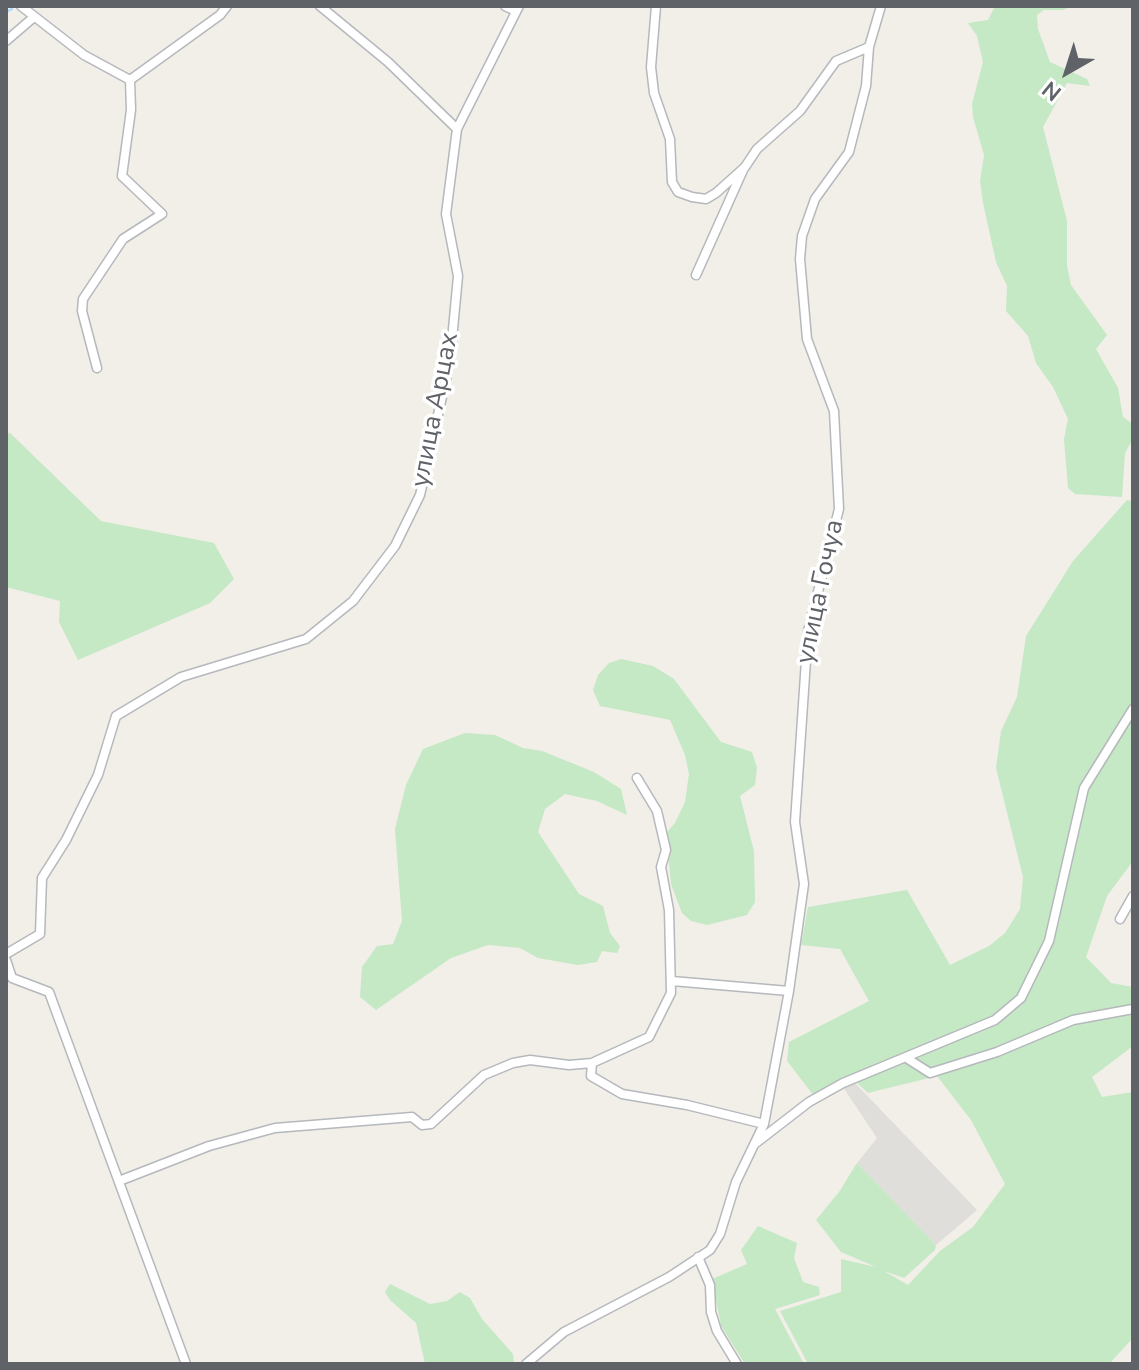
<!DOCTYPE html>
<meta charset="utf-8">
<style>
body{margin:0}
#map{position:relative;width:1139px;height:1370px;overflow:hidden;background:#f1efe8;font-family:"Nunito Sans",sans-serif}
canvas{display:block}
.frame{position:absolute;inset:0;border:8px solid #5f6368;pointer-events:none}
.north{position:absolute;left:1027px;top:32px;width:80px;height:80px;-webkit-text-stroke:6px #fff;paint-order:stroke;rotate:219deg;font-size:22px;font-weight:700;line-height:32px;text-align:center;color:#5f6368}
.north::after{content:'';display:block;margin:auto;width:28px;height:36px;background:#5f6368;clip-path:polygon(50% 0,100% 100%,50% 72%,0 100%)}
</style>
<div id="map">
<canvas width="1139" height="1370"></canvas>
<div class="frame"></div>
<div class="north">N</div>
</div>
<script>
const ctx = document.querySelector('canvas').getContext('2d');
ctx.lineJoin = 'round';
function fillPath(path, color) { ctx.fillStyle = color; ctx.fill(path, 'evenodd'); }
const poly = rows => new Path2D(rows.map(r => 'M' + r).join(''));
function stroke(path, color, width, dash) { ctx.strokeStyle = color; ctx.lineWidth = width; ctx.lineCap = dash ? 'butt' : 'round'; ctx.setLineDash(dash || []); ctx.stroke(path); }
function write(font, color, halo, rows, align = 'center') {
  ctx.font = font + ' "Nunito Sans",sans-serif'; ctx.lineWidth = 7; ctx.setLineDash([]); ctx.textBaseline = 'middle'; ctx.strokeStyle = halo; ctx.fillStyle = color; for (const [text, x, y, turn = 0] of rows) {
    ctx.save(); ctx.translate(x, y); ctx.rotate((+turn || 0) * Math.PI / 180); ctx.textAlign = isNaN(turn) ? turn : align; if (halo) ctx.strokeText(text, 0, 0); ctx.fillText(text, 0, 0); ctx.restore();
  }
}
fillPath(poly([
 [854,1082,977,1210,936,1245,857,1163,877,1138,843,1087]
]), '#e0deda');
fillPath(poly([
 [995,6,1072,6,1063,10,1044,10,1037,15,1038,29,1050,62,1087,79,1090,86,1067,83,1043,127,1067,221,1067,266,1071,285,1107,335,1096,349,1118,388,1123,417,1133,424,1133,439,1125,453,1122,497,1075,494,1068,488,1064,439,1068,419,1053,387,1036,363,1028,336,1006,311,1007,286,996,262,983,203,980,181,984,155,973,117,972,104,983,62,977,36,968,23,988,20],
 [10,433,101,521,214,543,234,579,210,603,78,660,59,622,60,601,6,587,6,434],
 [1127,500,1133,501,1133,861,1107,896,1086,957,1111,983,1133,987,1133,1046,1092,1077,1102,1097,1133,1092,1133,1338,1109,1364,808,1364,780,1311,841,1292,841,1259,876,1267,841,1252,816,1220,839,1192,857,1163,936,1245,935,1250,904,1278,884,1271,908,1285,940,1251,973,1227,1005,1184,971,1120,937,1076,868,1093,850,1076,814,1096,787,1061,789,1042,869,1001,840,949,801,945,808,907,907,890,950,965,989,946,1005,933,1020,909,1023,877,996,768,1001,731,1017,697,1026,636,1073,561],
 [621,659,653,666,674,679,721,742,752,752,757,768,755,785,740,796,754,851,755,902,747,915,707,925,691,921,682,913,671,884,666,833,675,823,685,802,689,774,685,755,670,720,600,706,593,690,598,675,609,663],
 [465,733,495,735,523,748,542,751,594,772,621,789,627,815,597,801,565,794,545,809,538,832,579,894,603,906,610,933,620,946,617,953,602,951,597,962,578,965,538,958,520,948,488,945,451,958,376,1010,360,997,362,967,377,946,393,944,402,921,395,829,406,785,423,749],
 [758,1226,797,1243,794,1258,803,1282,819,1287,820,1295,775,1309,804,1364,745,1364,721,1326,712,1279,747,1264,741,1250],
 [390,1284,430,1304,447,1301,460,1292,470,1298,482,1319,513,1354,514,1364,425,1364,416,1323,390,1300,385,1292]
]), '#c5e8c5');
stroke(poly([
 [6,12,12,9]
]), '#aadaff', 2);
const street = poly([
 [21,6,84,55,130,80],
 [320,6,388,62,457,129],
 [505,6,516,11],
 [656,6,651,67,654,93,670,139,672,182,678,192,692,197,706,199,716,193,745,167,757,149,800,111,836,61,869,47],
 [6,41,34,17],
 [130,80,220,15,227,6],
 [696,275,743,170],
 [97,368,82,311,83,299,123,239,162,214,122,176,131,110,130,80],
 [637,778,657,811,666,850,661,867,669,910,671,993,649,1037,592,1063,591,1076,622,1094,687,1105,764,1124],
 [1120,919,1133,896],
 [6,954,40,934,42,878,66,840,98,775,116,716,181,677,306,639,353,601,395,546,420,495,450,361,458,276,446,214,457,129,519,6],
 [6,960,12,978,49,992,186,1364],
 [672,981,789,991],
 [908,1059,930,1073,997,1052,1073,1020,1133,1009],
 [756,1143,809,1102,843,1083,995,1020,1021,998,1049,941,1084,788,1133,709],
 [119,1181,209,1146,275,1128,412,1117,422,1125,431,1124,484,1075,513,1063,530,1060,569,1065,592,1063],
 [698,1257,710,1285,711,1312,717,1331,737,1364],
 [526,1364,564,1332,669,1277,710,1250,720,1234,736,1182,764,1124,789,991,804,884,795,822,808,631,839,509,834,411,807,339,800,259,802,236,815,199,849,152,866,86,869,47,881,6]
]);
stroke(street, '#b5b8bc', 11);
stroke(street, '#fff', 8);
write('26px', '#5f6368', '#fff', [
 ["улица Арцах",436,410,-79],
 ["улица Гочуа",821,592,-78]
]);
</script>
